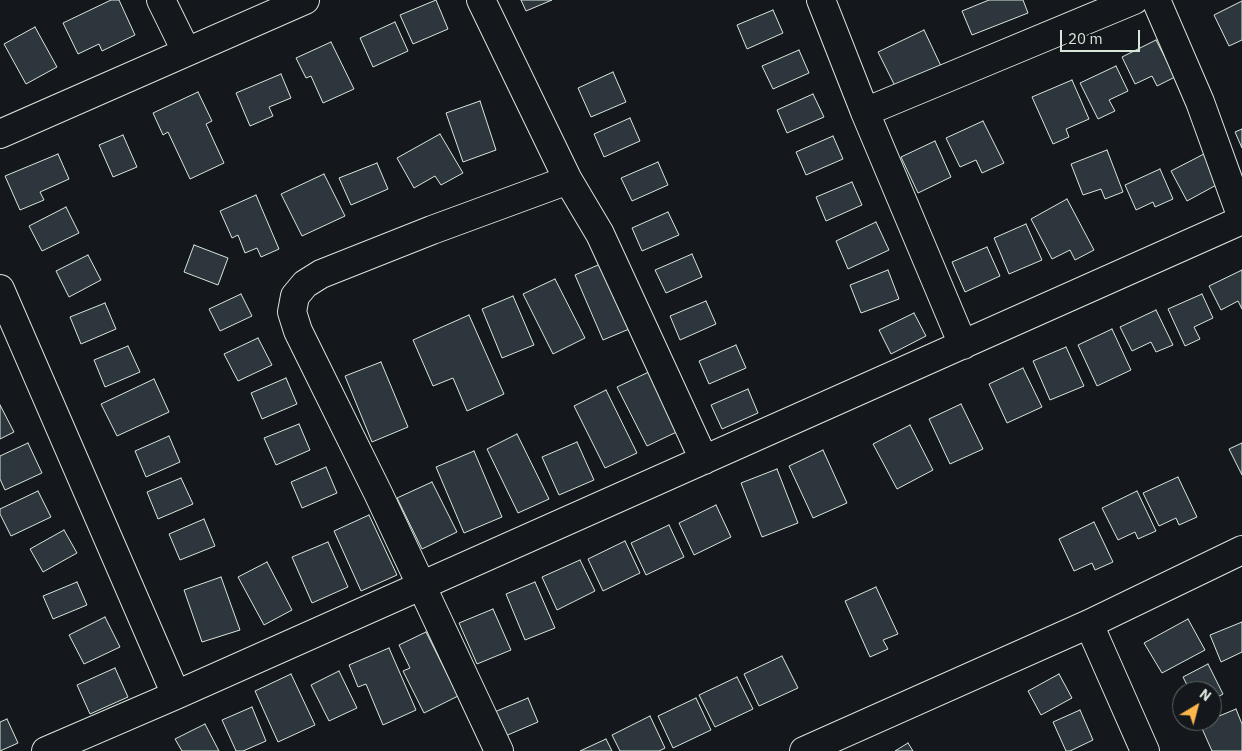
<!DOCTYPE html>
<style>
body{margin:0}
#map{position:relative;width:1242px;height:751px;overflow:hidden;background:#14181c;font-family:"IBM Plex Sans",sans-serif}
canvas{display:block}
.north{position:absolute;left:1172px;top:681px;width:50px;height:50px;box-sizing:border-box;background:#14181c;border:1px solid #626a69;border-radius:50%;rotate:37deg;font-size:14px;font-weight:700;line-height:20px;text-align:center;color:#d8e6dc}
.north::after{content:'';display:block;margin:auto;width:18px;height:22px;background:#ffb74d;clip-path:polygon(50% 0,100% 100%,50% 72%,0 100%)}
.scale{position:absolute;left:1060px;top:30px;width:80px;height:22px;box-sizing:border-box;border:2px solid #d8e6dc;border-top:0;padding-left:6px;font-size:15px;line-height:18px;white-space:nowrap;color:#d8e6dc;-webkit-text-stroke:4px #14181c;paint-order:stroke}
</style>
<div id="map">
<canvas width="1242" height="751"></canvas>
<div class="north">N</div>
<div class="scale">20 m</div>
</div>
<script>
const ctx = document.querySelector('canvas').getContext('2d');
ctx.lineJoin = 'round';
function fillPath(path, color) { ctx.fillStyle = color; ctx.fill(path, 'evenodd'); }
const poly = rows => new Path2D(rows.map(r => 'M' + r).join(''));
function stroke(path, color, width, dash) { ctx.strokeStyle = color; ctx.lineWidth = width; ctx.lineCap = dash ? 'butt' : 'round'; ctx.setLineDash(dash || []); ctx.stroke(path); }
const building = poly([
 [111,0,119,0,135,35,102,51,99,44,78,54,63,23,111,0],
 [436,0,448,29,413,44,400,15,436,0],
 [521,0,552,0,526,11,521,0],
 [989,0,1023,0,1028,13,972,35,962,11,989,0],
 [1242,1,1242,40,1229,46,1214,15,1242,1],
 [773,10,783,33,747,49,737,25,773,10],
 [395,22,408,51,373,67,360,38,395,22],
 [35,27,57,67,26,84,4,44,35,27],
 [924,30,941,66,896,88,878,52,924,30],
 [1156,40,1175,77,1157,86,1152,76,1135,84,1122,57,1156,40],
 [331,42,354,89,323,103,311,76,306,78,296,58,331,42],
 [799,50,809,73,773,89,762,66,799,50],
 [1116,66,1128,91,1109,100,1115,111,1098,119,1080,83,1116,66],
 [613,72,626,102,591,117,578,88,613,72],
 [281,74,291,98,269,107,273,116,250,126,236,93,281,74],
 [1072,80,1089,119,1066,129,1069,137,1053,144,1032,97,1072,80],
 [198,92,212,121,206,124,224,163,190,179,168,132,163,135,153,113,198,92],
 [813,94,824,117,787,133,777,110,813,94],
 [480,101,496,150,463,162,446,113,480,101],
 [630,118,640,141,604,157,594,134,630,118],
 [983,121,1004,163,982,173,976,160,960,167,946,138,983,121],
 [1242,129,1242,148,1235,132,1242,129],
 [440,134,463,173,441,185,435,176,414,188,397,158,440,134],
 [123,135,137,167,113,177,99,145,123,135],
 [833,136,843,159,806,175,796,152,833,136],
 [935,141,951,177,918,193,901,157,935,141],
 [1107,150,1123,192,1105,199,1101,189,1083,195,1071,164,1107,150],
 [58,154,69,179,40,192,44,200,20,210,5,176,58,154],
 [1204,154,1220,183,1187,201,1171,171,1204,154],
 [658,162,668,185,632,201,621,178,658,162],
 [377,163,388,189,351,205,339,178,377,163],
 [1160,169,1173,199,1155,207,1153,202,1136,210,1125,185,1160,169],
 [324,174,345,216,302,236,281,194,324,174],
 [852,182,862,205,826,221,816,197,852,182],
 [256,195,279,249,261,257,257,248,245,253,238,235,232,238,220,211,256,195],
 [1067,199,1094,250,1075,260,1070,250,1052,259,1031,219,1067,199],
 [66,207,79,233,42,251,29,226,66,207],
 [668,212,679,235,642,251,632,228,668,212],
 [876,222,889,250,848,269,836,241,876,222],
 [1026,224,1042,260,1009,274,994,238,1026,224],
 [194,245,228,258,218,285,184,272,194,245],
 [987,247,1000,276,965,292,952,262,987,247],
 [692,254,702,277,666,293,655,270,692,254],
 [88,255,101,280,69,297,56,271,88,255],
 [605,262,634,327,603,340,575,275,605,262],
 [888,270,899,299,861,313,850,285,888,270],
 [1242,270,1242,309,1238,301,1221,310,1209,286,1242,270],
 [555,279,585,338,553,354,523,294,555,279],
 [241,294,252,316,220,331,209,309,241,294],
 [1202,294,1213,318,1194,327,1200,339,1185,346,1168,309,1202,294],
 [513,296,534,345,502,358,482,309,513,296],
 [706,301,716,324,680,340,670,316,706,301],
 [105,303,116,329,81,344,70,317,105,303],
 [1156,310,1173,345,1156,352,1151,342,1132,351,1120,327,1156,310],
 [914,313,926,336,891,354,879,330,914,313],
 [469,315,504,394,467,411,453,378,433,386,413,340,469,315],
 [1112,329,1131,370,1097,386,1078,345,1112,329],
 [258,338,272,365,238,381,224,354,258,338],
 [736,345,746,368,709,384,699,361,736,345],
 [128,346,140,372,105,387,94,360,128,346],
 [1066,347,1084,386,1050,400,1033,361,1066,347],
 [381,362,408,427,372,442,345,376,381,362],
 [1023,368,1042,407,1007,423,989,384,1023,368],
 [653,370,683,429,647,446,617,387,653,370],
 [286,378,297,404,262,419,251,393,286,378],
 [154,379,169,412,117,436,101,404,154,379],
 [748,389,758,413,722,429,711,405,748,389],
 [606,390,637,453,605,468,574,406,606,390],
 [961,404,983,449,950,464,929,419,961,404],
 [0,405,14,432,0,439,0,405],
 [299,424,310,450,276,465,264,438,299,424],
 [910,425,933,470,897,489,873,444,910,425],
 [517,434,549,499,518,513,487,449,517,434],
 [169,436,180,462,146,477,135,451,169,436],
 [577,442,594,480,559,495,542,457,577,442],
 [28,443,42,473,5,490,0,479,0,456,28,443],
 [1242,443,1242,475,1229,449,1242,443],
 [823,450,847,503,813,518,789,466,823,450],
 [474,451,502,517,464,533,436,467,474,451],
 [326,467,337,493,302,508,291,482,326,467],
 [777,469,798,523,762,537,741,483,777,469],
 [1178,477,1197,517,1179,525,1176,518,1159,526,1143,493,1178,477],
 [181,478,193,504,158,519,147,492,181,478],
 [432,482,457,532,422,549,397,498,432,482],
 [38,491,51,517,11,536,0,514,0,509,38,491],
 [1137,491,1156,531,1138,539,1135,532,1118,540,1102,508,1137,491],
 [716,505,731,537,694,555,679,523,716,505],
 [369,515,397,575,361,591,334,531,369,515],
 [204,519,215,546,180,560,169,534,204,519],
 [1094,522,1113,562,1095,570,1092,563,1074,571,1059,539,1094,522],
 [669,525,684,557,646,575,631,543,669,525],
 [64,530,77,553,43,572,30,549,64,530],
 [625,541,640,573,603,591,588,559,625,541],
 [328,542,348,587,312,603,292,557,328,542],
 [580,560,595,591,557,610,542,577,580,560],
 [267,562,292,610,264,625,238,577,267,562],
 [221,577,240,630,202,642,184,590,221,577],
 [77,582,87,605,53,619,43,596,77,582],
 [535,582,555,628,525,640,506,594,535,582],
 [876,587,898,634,883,640,888,649,870,657,845,601,876,587],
 [493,609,511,650,477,664,459,623,493,609],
 [105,617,120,647,84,664,69,635,105,617],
 [1188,619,1205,650,1162,673,1144,643,1188,619],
 [1242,622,1242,652,1221,662,1210,635,1242,622],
 [426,632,458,696,424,713,403,671,410,668,399,645,426,632],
 [389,648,416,710,383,725,366,684,358,687,349,665,389,648],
 [782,656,798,688,759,706,744,674,782,656],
 [1208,664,1223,694,1212,700,1212,691,1190,691,1183,677,1208,664],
 [115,668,128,697,90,714,77,685,115,668],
 [339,671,357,708,329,721,311,685,339,671],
 [291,674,315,725,278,742,255,691,291,674],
 [1059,674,1072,698,1041,715,1028,691,1059,674],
 [737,677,753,709,715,727,699,695,737,677],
 [528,698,538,722,503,737,492,713,528,698],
 [696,698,711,730,673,748,658,716,696,698],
 [252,707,266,741,243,751,236,751,222,720,252,707],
 [1236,709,1242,724,1242,751,1212,751,1200,724,1212,721,1212,719,1236,709],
 [1080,710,1093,740,1070,751,1066,751,1053,722,1080,710],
 [650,716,665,748,659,751,620,751,612,735,650,716],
 [7,719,18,743,0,751,0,722,7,719],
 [205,724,219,751,182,751,175,739,205,724],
 [606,739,612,751,580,751,606,739],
 [908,743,913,751,895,751,908,743]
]);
fillPath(building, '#2c363c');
stroke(building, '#d8e6dc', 1);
const minor = poly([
 [161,0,186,51],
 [481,0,568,180,600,234,704,460],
 [821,0,865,112,963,345],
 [1156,0,1200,102,1242,218],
 [865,112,1134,0],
 [0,134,305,0],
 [0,289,176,695],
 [1089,624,1145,751],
 [46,751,176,695,1242,220],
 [499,751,378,493,298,331,292,312,295,296,305,284,321,274,432,230,568,180],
 [804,751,1089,624,1242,550]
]);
stroke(minor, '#d8e6dc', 30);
stroke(minor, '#14181c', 28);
</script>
